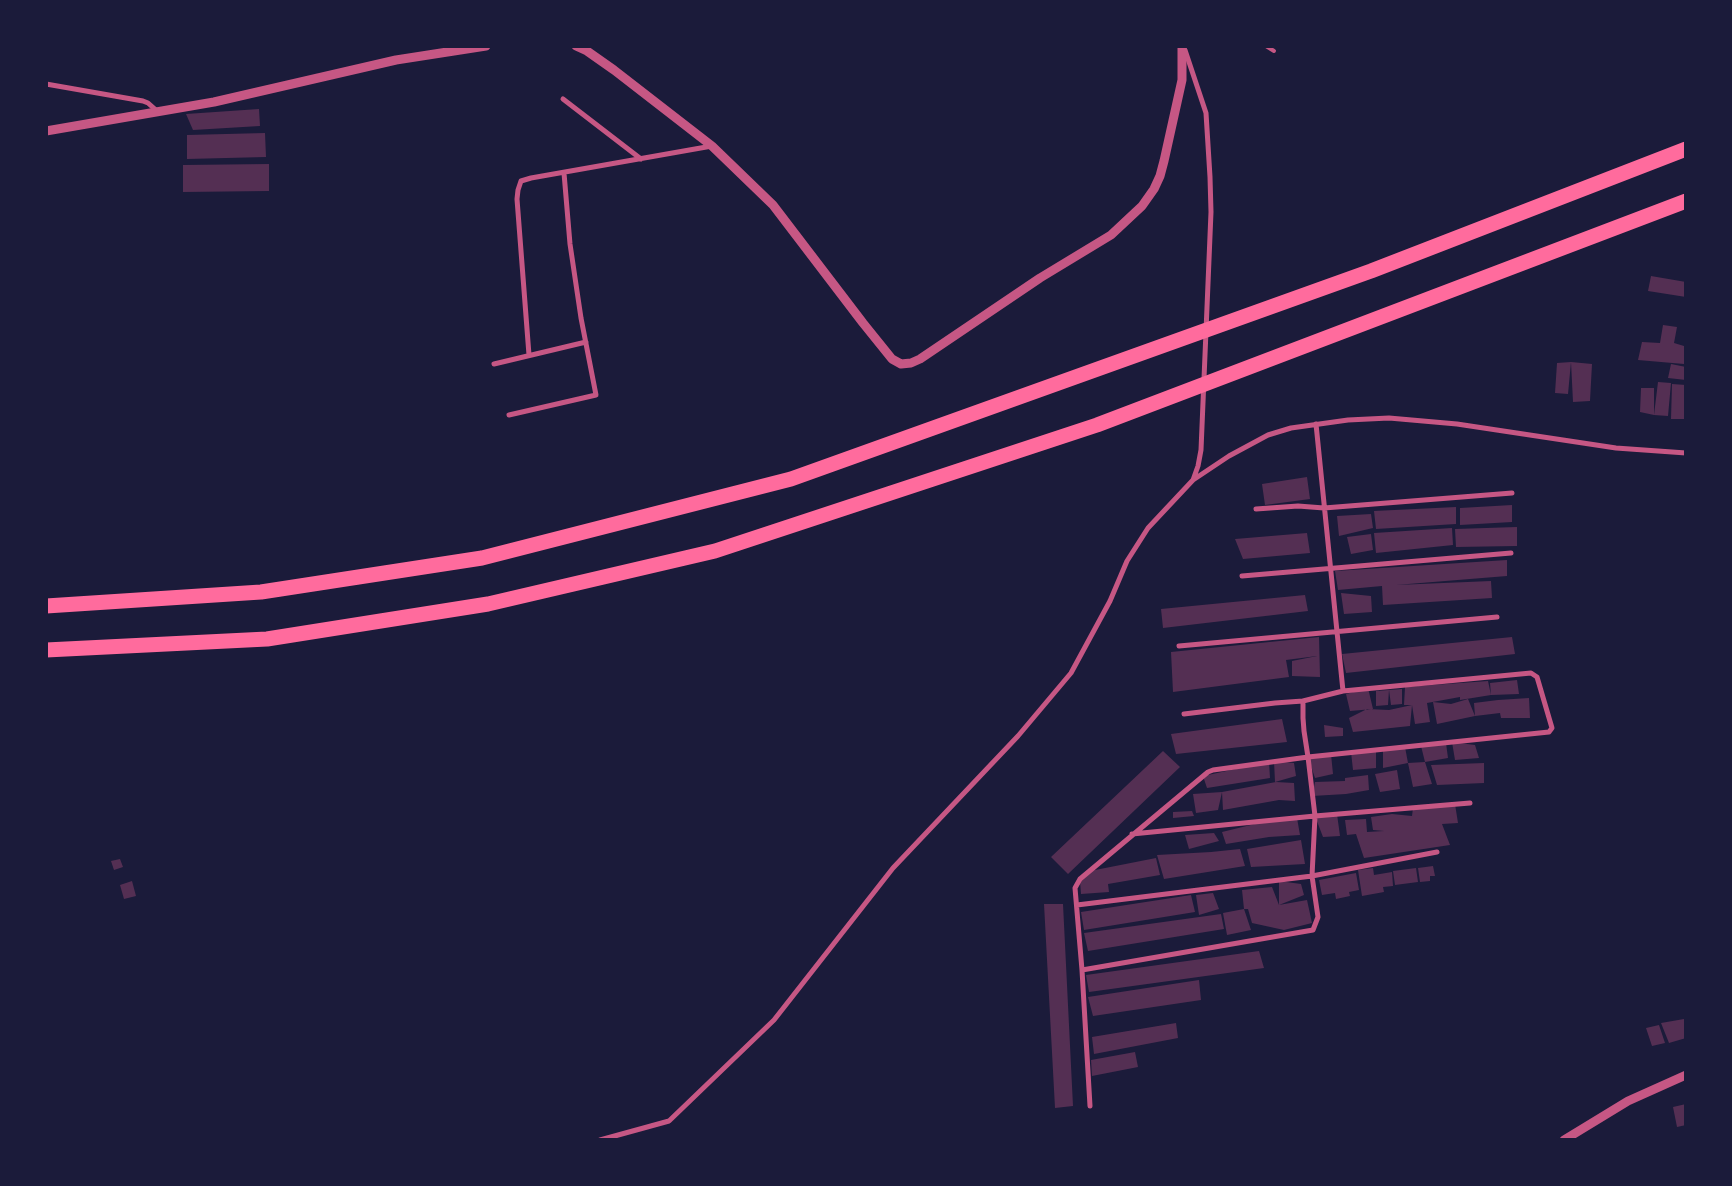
<!DOCTYPE html>
<style>
body{margin:0}
#map{position:relative;width:1732px;height:1186px;overflow:hidden;background:#1b1b3a;font-family:"Titillium Web",sans-serif}
canvas{display:block}
.frame{position:absolute;inset:0;border:48px solid #1b1b3a;pointer-events:none}
</style>
<div id="map">
<canvas width="1732" height="1186"></canvas>
<div class="frame"></div>
</div>
<script>
const ctx = document.querySelector('canvas').getContext('2d');
ctx.lineJoin = 'round';
function fillPath(path, color) { ctx.fillStyle = color; ctx.fill(path, 'evenodd'); }
const poly = rows => new Path2D(rows.map(r => 'M' + r).join(''));
function stroke(path, color, width, dash) { ctx.strokeStyle = color; ctx.lineWidth = width; ctx.lineCap = dash ? 'butt' : 'round'; ctx.setLineDash(dash || []); ctx.stroke(path); }
fillPath(poly([
 [259,109,260,126,193,130,186,114],
 [265,133,266,157,187,159,187,135],
 [269,164,269,191,183,192,183,165],
 [1651,276,1686,282,1686,297,1648,291],
 [1663,325,1677,327,1674,343,1684,346,1684,364,1638,360,1642,342,1660,343],
 [1571,362,1568,394,1555,393,1557,363,1571,362,1592,364,1590,401,1573,402],
 [1671,364,1686,367,1686,380,1668,378],
 [1658,382,1671,383,1668,416,1654,415,1640,412,1641,388,1654,388,1654,415],
 [1672,384,1686,385,1684,419,1671,419],
 [1307,477,1310,499,1265,505,1262,484],
 [1512,505,1512,522,1460,525,1460,508],
 [1456,507,1456,524,1376,529,1374,511],
 [1371,514,1373,528,1339,536,1337,516],
 [1517,527,1517,546,1456,547,1455,529],
 [1452,528,1453,545,1376,553,1374,533],
 [1307,533,1310,553,1243,559,1235,539],
 [1371,534,1373,550,1351,554,1347,537],
 [1507,560,1507,576,1396,585,1491,581,1492,598,1383,605,1382,586,1338,590,1335,571],
 [1341,593,1371,596,1372,612,1344,614],
 [1305,595,1308,611,1163,628,1161,609],
 [1319,637,1320,677,1292,676,1292,661,1317,656,1286,660,1289,677,1173,692,1171,652],
 [1512,637,1515,654,1346,673,1342,654],
 [1517,680,1519,694,1491,695,1460,700,1460,697,1427,703,1430,722,1415,724,1412,705,1410,726,1353,732,1349,718,1367,709,1389,710,1412,705,1404,705,1405,687,1488,681,1491,695,1490,683],
 [1368,688,1373,709,1350,711,1346,694],
 [1402,689,1402,704,1391,705,1389,690],
 [1389,690,1388,705,1376,706,1376,691],
 [1529,698,1530,718,1501,718,1500,713,1475,716,1474,703,1498,700],
 [1468,699,1475,716,1437,724,1433,702,1451,704],
 [1282,719,1287,742,1176,754,1171,734],
 [1324,725,1343,728,1343,736,1325,737],
 [1452,742,1475,745,1479,758,1455,760],
 [1446,743,1448,758,1425,762,1421,746],
 [1405,747,1408,763,1383,768,1383,749],
 [1376,750,1376,768,1353,770,1351,752],
 [1163,751,1180,767,1068,874,1051,857],
 [1331,754,1333,774,1315,778,1308,757],
 [1274,761,1294,763,1296,776,1275,782],
 [1269,762,1270,778,1207,788,1203,776],
 [1425,762,1432,784,1413,787,1408,763],
 [1484,763,1484,783,1437,785,1431,765],
 [1397,770,1400,789,1380,792,1375,774],
 [1368,775,1369,790,1346,794,1312,796,1315,782,1345,781,1345,778],
 [1276,782,1294,783,1295,801,1279,800,1223,810,1222,792],
 [1222,792,1218,810,1196,813,1193,794],
 [1455,804,1458,823,1442,824,1450,845,1364,858,1356,834,1347,835,1345,820,1366,819,1367,832,1384,831,1373,830,1371,817,1392,814,1412,816,1413,808],
 [1192,811,1194,816,1173,818,1173,812],
 [1337,814,1340,836,1323,837,1315,816],
 [1297,818,1300,835,1269,837,1226,844,1222,832,1263,822],
 [1214,833,1219,841,1189,849,1185,835],
 [1301,840,1305,864,1251,867,1247,849],
 [1240,849,1245,866,1164,879,1157,855,1211,852],
 [1156,858,1160,875,1108,884,1109,892,1081,894,1080,881,1090,871],
 [120,859,123,867,114,870,111,861],
 [1433,866,1435,876,1430,876,1430,881,1420,882,1418,868],
 [1373,868,1374,875,1392,872,1393,886,1383,887,1384,892,1362,896,1358,870],
 [1416,868,1418,882,1395,885,1393,871],
 [1356,873,1359,890,1349,892,1350,896,1336,899,1335,893,1322,895,1319,880],
 [132,881,136,896,124,899,120,885],
 [1279,881,1301,884,1304,895,1279,905,1307,900,1312,923,1284,930,1252,923,1248,909,1244,909,1242,890,1272,887,1279,905],
 [1213,893,1219,909,1199,915,1196,895],
 [1191,895,1195,912,1084,930,1081,912],
 [1044,904,1063,904,1073,1106,1055,1108],
 [1244,909,1251,930,1227,935,1223,913],
 [1221,914,1224,929,1088,951,1084,933],
 [1259,951,1264,968,1089,992,1086,975],
 [1199,980,1201,1000,1093,1016,1088,997],
 [1684,1019,1686,1038,1669,1043,1661,1023],
 [1176,1023,1178,1038,1094,1054,1092,1037],
 [1659,1025,1665,1043,1652,1046,1646,1028],
 [1135,1052,1138,1067,1092,1076,1091,1060],
 [1686,1104,1686,1125,1677,1127,1673,1107]
]), '#542f53');
stroke(poly([
 [1266,46,1274,51]
]), '#c65784', 4);
stroke(poly([
 [1185,50,1206,113,1210,177,1211,212,1201,450,1198,466,1193,480,1229,456,1268,435,1291,428,1348,420,1389,418,1457,424,1616,448,1686,453],
 [46,84,143,101,148,103,157,111],
 [563,99,641,159],
 [529,355,517,199,518,190,521,181,531,178,712,146],
 [494,364,586,342],
 [509,415,596,395,581,318,570,244,564,173],
 [1316,424,1343,691],
 [1256,509,1298,506,1324,508,1512,493],
 [1242,576,1511,553],
 [1179,646,1497,617],
 [1184,714,1275,703,1303,701],
 [1132,834,1315,816,1470,803],
 [1077,905,1312,876,1437,852],
 [1082,970,1313,930,1318,917,1312,876,1315,816,1308,757,1304,731,1303,718,1303,701,1343,691,1531,673,1537,677,1552,728,1549,732,1308,757,1213,770,1208,772,1080,879,1075,888,1082,970,1090,1106],
 [600,1140,669,1121,774,1020,893,868,1018,736,1071,673,1110,601,1127,561,1148,528,1193,480]
]), '#c65784', 5);
stroke(poly([
 [576,46,587,51,614,70,712,146,773,205,863,323,892,359,901,364,911,363,920,359,1040,278,1111,235,1142,206,1154,189,1160,176,1164,161,1182,80,1182,46],
 [46,131,214,102,396,60,486,46],
 [1564,1140,1628,1101,1686,1075]
]), '#c65784', 9);
stroke(poly([
 [46,606,261,592,482,558,791,479,1371,271,1686,149],
 [46,650,267,639,488,604,715,551,1097,425,1686,201]
]), '#ff6b9d', 15);
</script>
